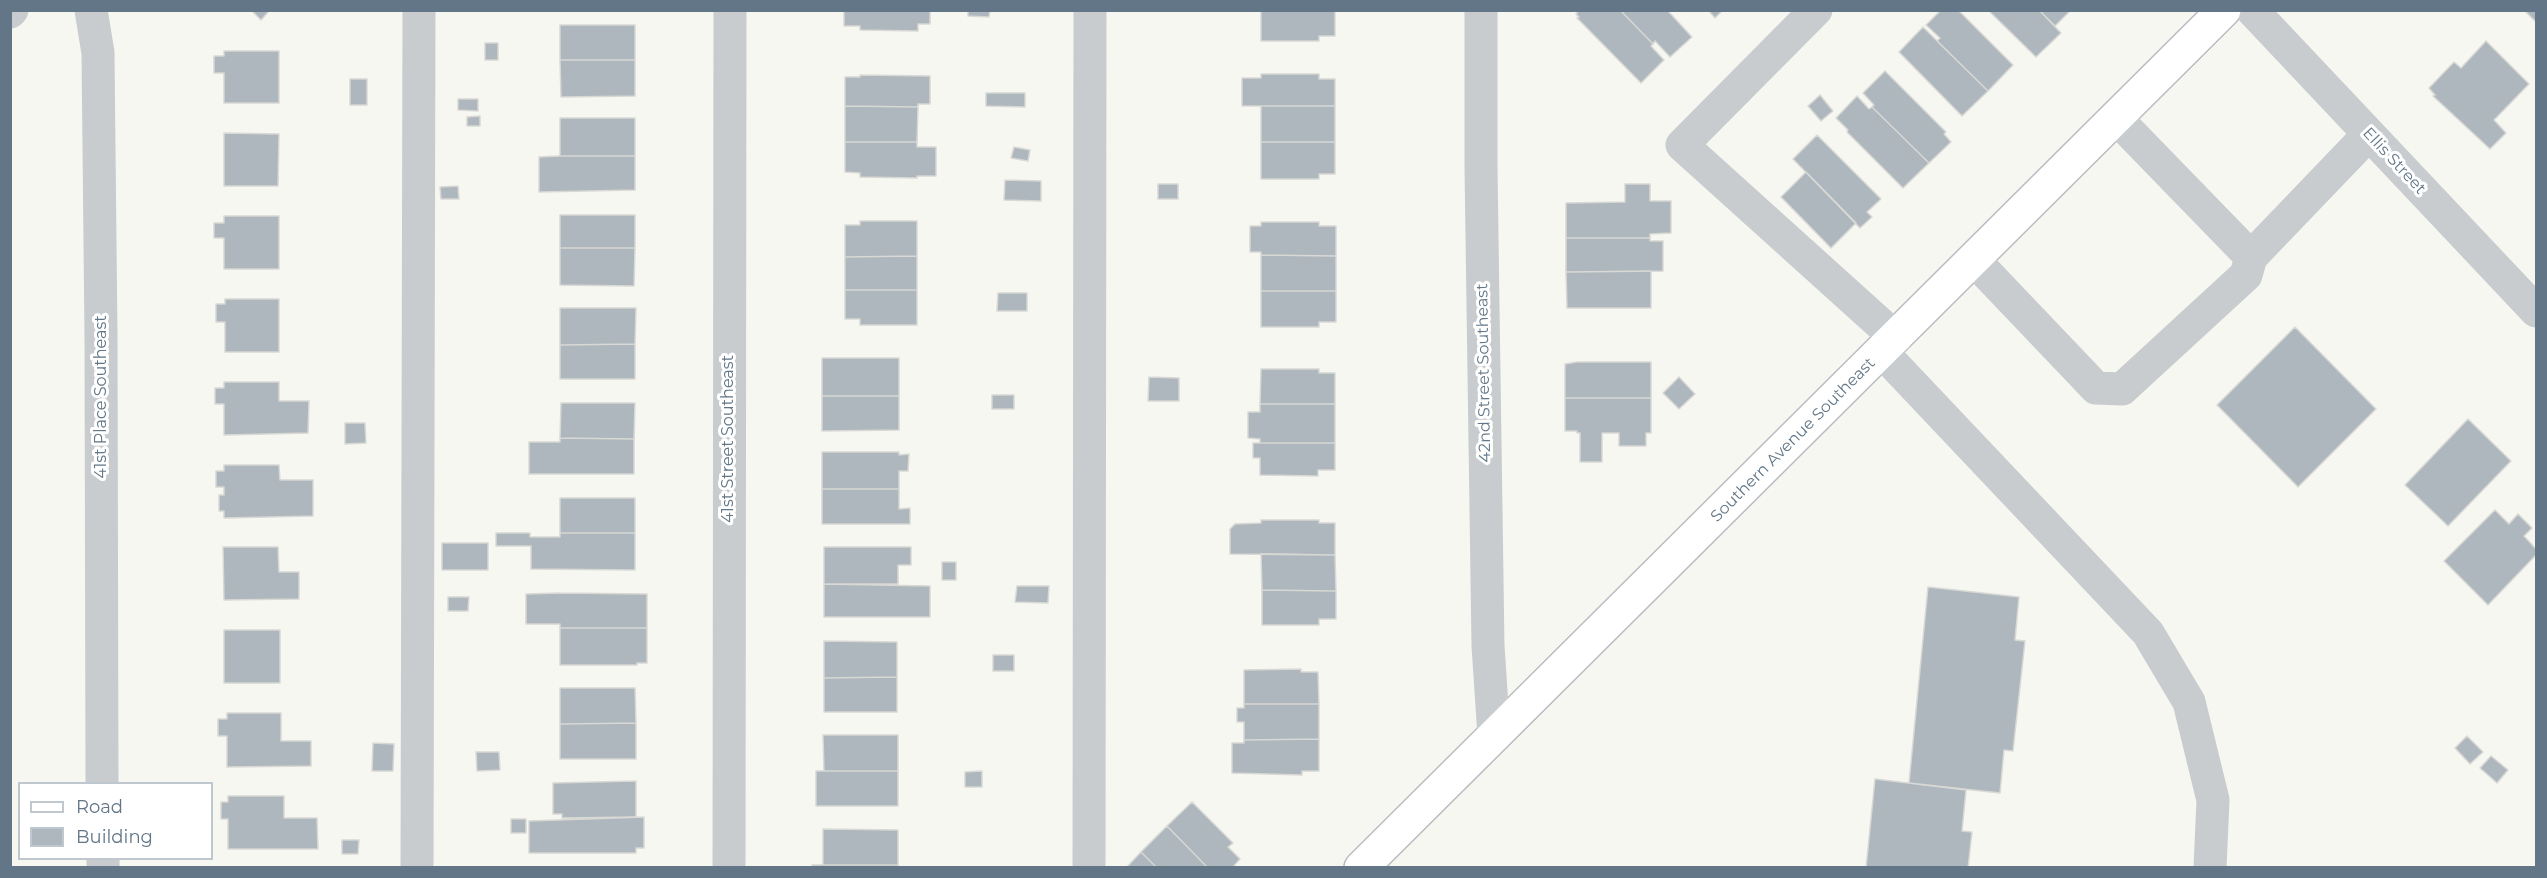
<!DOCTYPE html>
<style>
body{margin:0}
#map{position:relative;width:2547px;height:878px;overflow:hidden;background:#f7f7f2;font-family:Montserrat,sans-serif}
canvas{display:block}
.frame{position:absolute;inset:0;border:12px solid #627687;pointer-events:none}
.legend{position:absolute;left:18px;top:782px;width:195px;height:78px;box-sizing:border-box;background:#fff;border:2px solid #c0c8cf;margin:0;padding:8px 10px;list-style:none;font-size:18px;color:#627687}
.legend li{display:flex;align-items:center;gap:12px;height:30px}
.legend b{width:30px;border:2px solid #c0c8cf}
</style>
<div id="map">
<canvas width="2547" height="878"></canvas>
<div class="frame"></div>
<ul class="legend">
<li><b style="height:8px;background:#fff"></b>Road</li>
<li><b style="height:16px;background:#aeb7bd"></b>Building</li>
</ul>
</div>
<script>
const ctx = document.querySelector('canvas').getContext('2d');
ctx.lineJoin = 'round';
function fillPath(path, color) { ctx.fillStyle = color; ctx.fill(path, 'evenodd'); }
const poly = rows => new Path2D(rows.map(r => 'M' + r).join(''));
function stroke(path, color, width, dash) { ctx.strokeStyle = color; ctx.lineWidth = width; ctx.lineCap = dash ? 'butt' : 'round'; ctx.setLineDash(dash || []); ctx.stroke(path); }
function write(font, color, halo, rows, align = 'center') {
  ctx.font = font + ' Montserrat,sans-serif'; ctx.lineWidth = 6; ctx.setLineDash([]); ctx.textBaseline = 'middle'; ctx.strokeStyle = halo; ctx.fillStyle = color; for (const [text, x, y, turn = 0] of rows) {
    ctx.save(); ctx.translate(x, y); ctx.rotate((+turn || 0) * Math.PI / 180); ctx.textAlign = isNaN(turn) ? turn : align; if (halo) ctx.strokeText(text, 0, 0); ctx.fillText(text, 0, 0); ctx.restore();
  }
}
const building = poly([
 [251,10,270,10,261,20,251,10],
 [844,10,930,10,930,24,918,24,918,31,860,30,860,26,844,26,844,10],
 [968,10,990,10,989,17,968,16,968,10],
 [1261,10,1335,10,1335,36,1319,36,1319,41,1261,41,1261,10],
 [1579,10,1620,10,1653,44,1651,46,1664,60,1641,83,1577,18,1579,17,1576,14,1579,10],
 [1620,10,1667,10,1692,37,1670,57,1655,41,1653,44,1620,10],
 [1708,10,1723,10,1715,18,1708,10],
 [1941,10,1958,10,2013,65,1988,91,1937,41,1940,38,1926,25,1941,10],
 [1988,10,2039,10,2061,33,2036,57,1988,10],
 [2039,10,2071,10,2055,26,2039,10],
 [2524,10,2536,10,2536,22,2524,10],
 [560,25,635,25,635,60,560,60,560,25],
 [1923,27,1988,91,1962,116,1899,52,1923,27],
 [2486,41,2529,84,2494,120,2506,133,2490,149,2433,96,2435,95,2429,88,2454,62,2461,68,2486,41],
 [485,43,498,43,498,60,485,60,485,43],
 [224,51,279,51,279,103,224,103,224,73,214,73,214,56,224,56,224,51],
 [560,60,635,60,635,96,561,97,560,60],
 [1885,71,1946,132,1944,134,1951,142,1929,163,1872,107,1874,105,1863,93,1885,71],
 [1261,74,1319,74,1319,79,1335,79,1335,106,1242,106,1242,78,1261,78,1261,74],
 [860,75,930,76,930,104,918,104,918,107,845,106,845,77,860,77,860,75],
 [350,79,367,79,367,105,350,105,350,79],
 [986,93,1025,93,1025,107,986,106,986,93],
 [1820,95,1833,111,1821,121,1808,106,1820,95],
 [1857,96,1869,109,1872,107,1929,163,1903,188,1847,132,1848,130,1836,118,1857,96],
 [458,99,478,99,478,111,458,110,458,99],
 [845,106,918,107,917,142,845,142,845,106],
 [1261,106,1335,106,1335,142,1261,142,1261,106],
 [480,116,480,126,467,126,467,117,480,116],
 [560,118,635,118,635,156,560,156,560,118],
 [224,133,279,134,278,186,224,186,224,133],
 [1817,135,1881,199,1867,212,1872,217,1860,228,1793,159,1817,135],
 [845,142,917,142,917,147,936,147,936,176,917,176,917,178,860,177,860,173,845,172,845,142],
 [1261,142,1335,142,1335,174,1319,174,1319,179,1261,179,1261,142],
 [1014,147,1030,150,1028,161,1011,158,1014,147],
 [560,156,635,156,635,190,539,192,539,157,560,156],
 [1806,172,1856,223,1831,248,1781,197,1806,172],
 [1005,180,1041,181,1041,201,1004,200,1005,180],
 [1158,184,1178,184,1178,199,1158,199,1158,184],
 [1625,184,1650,184,1650,201,1671,201,1671,233,1650,234,1650,238,1566,238,1566,203,1625,202,1625,184],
 [458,186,459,199,441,199,440,187,458,186],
 [560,215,635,215,635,248,560,248,560,215],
 [224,216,279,216,279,269,224,269,224,238,214,238,214,223,224,223,224,216],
 [860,221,917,221,917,256,845,257,845,225,860,225,860,221],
 [1261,222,1319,222,1319,226,1336,226,1336,256,1261,255,1261,252,1250,252,1250,226,1261,226,1261,222],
 [1566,238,1650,238,1650,241,1663,241,1663,271,1566,272,1566,238],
 [560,248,635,248,634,286,560,285,560,248],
 [1261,255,1336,256,1336,291,1261,291,1261,255],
 [917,256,917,290,845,290,845,257,917,256],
 [1651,271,1651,308,1567,308,1566,272,1651,271],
 [845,290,917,290,917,325,860,325,860,319,845,319,845,290],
 [1261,291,1336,291,1336,322,1319,322,1319,327,1261,327,1261,291],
 [998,293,1027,293,1027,311,997,311,998,293],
 [225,299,279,299,279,352,225,352,225,322,216,322,216,304,225,304,225,299],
 [560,308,636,308,635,344,560,345,560,308],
 [2295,327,2376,409,2298,487,2217,405,2295,327],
 [635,344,635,379,560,379,560,345,635,344],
 [822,358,899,358,899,396,822,396,822,358],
 [1577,362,1651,362,1651,398,1565,398,1565,364,1577,362],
 [1261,369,1319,369,1319,373,1335,373,1335,404,1260,404,1261,369],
 [1149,377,1179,378,1179,401,1148,401,1149,377],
 [1679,377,1695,394,1679,409,1663,393,1679,377],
 [224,382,279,382,279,401,309,401,308,433,224,435,224,404,215,404,215,388,224,388,224,382],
 [992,395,1014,395,1014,409,992,409,992,395],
 [822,396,899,396,899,430,822,431,822,396],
 [1565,398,1651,398,1651,433,1646,433,1646,446,1619,446,1619,433,1602,433,1602,462,1580,462,1580,433,1577,433,1577,431,1565,431,1565,398],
 [561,403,635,403,634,439,560,438,561,403],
 [1260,404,1335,404,1335,443,1260,443,1260,439,1248,438,1248,412,1260,412,1260,404],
 [2468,419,2511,461,2448,526,2405,485,2468,419],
 [345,423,365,423,366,443,345,444,345,423],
 [560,438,634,439,634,474,529,474,529,442,560,442,560,438],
 [1253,443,1335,443,1335,470,1318,470,1318,476,1260,475,1260,458,1253,458,1253,443],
 [822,452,899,452,899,455,909,454,908,471,899,471,899,489,822,489,822,452],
 [224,465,279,465,280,480,313,480,313,516,224,518,224,511,219,511,219,495,224,495,224,487,216,487,216,471,224,471,224,465],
 [822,489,899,489,899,509,910,508,910,524,822,524,822,489],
 [560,498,635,498,635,533,560,533,560,498],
 [2495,510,2509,524,2518,514,2532,528,2524,536,2536,549,2536,555,2488,605,2444,561,2495,510],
 [1261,520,1319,520,1319,523,1335,523,1335,555,1230,554,1230,529,1235,524,1261,523,1261,520],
 [496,533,530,533,530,537,560,537,560,533,635,533,635,570,531,569,531,546,496,546,496,533],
 [442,543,488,543,488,570,442,570,442,543],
 [223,547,278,547,279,572,299,572,299,599,224,600,223,547],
 [824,547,911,547,911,565,898,565,898,584,824,584,824,547],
 [1261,554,1335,555,1336,591,1262,590,1261,554],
 [942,562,956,562,956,580,942,580,942,562],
 [824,584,930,586,930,617,824,617,824,584],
 [1017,586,1049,586,1048,603,1015,602,1017,586],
 [1928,587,2019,597,2015,640,2025,641,2013,751,2004,750,2000,793,1909,783,1928,587],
 [1262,590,1336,591,1336,619,1319,619,1319,625,1262,625,1262,590],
 [560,593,647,594,647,628,560,628,560,624,526,624,526,594,560,593],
 [448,597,469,597,468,611,448,611,448,597],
 [560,628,647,628,647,663,637,663,637,665,560,665,560,628],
 [224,630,280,630,280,683,224,683,224,630],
 [824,641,897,642,897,677,824,678,824,641],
 [993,655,1014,655,1014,671,993,671,993,655],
 [1301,669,1301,672,1318,672,1319,704,1244,704,1244,670,1301,669],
 [897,677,897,712,824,712,824,678,897,677],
 [560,688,635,688,636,723,560,724,560,688],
 [1244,704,1319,704,1319,739,1244,740,1244,722,1237,722,1237,708,1244,708,1244,704],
 [227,713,281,713,281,741,311,741,311,766,227,767,227,736,218,736,218,719,227,719,227,713],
 [636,723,636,759,560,759,560,724,636,723],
 [823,735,898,735,898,771,824,771,823,735],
 [2467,736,2483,752,2470,764,2455,748,2467,736],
 [1319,739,1319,771,1302,771,1302,775,1232,773,1232,743,1244,743,1244,740,1319,739],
 [373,743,394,744,393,771,372,771,373,743],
 [476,752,499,752,500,770,477,771,476,752],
 [2491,756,2508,770,2497,783,2480,768,2491,756],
 [816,771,898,771,898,806,816,806,816,771],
 [982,771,982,787,965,787,965,772,982,771],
 [1875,779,1966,790,1962,831,1972,832,1968,868,1866,868,1875,779],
 [636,781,636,817,562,818,562,814,553,814,553,783,636,781],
 [228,796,284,796,284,818,317,818,318,849,228,849,228,819,221,819,221,802,228,802,228,796],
 [1192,802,1233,843,1228,847,1240,859,1232,868,1208,868,1167,826,1192,802],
 [644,817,644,848,636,848,636,853,529,853,529,821,644,817],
 [511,819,526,819,526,833,511,833,511,819],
 [1167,826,1208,868,1157,868,1141,852,1167,826],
 [823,829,898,830,898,865,823,865,823,829],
 [342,840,359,840,358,854,342,854,342,840],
 [1141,852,1157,868,1126,868,1141,852],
 [812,865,898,865,898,868,812,868,812,865]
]);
fillPath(building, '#aeb7bd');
stroke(building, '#d8d8d5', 1.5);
const major = poly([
 [1361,868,2224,10]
]);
stroke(major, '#b9bdc1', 36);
stroke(poly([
 [91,10,98,53,101,337,102,784],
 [1481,10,1481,169,1488,646,1494,736],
 [1816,10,1682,145,1896,338],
 [2252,10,2536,311],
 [10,12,12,10],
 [2251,257,2369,134],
 [1974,260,2096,388,2122,389,2246,275,2251,257,2116,118],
 [1882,352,2148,633,2189,702,2213,800,2210,868],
 [103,858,103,868],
 [417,868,419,10],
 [729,868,730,10],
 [1089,868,1090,10]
]), '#c8cccf', 33);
stroke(major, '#fff', 33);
write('16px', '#627687', '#fff', [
 ["Ellis Street",2394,161,47],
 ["42nd Street Southeast",1484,373,-91],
 ["41st Place Southeast",101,397,-90],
 ["41st Street Southeast",728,439,-90],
 ["Southern Avenue Southeast",1793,440,-45]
]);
</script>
